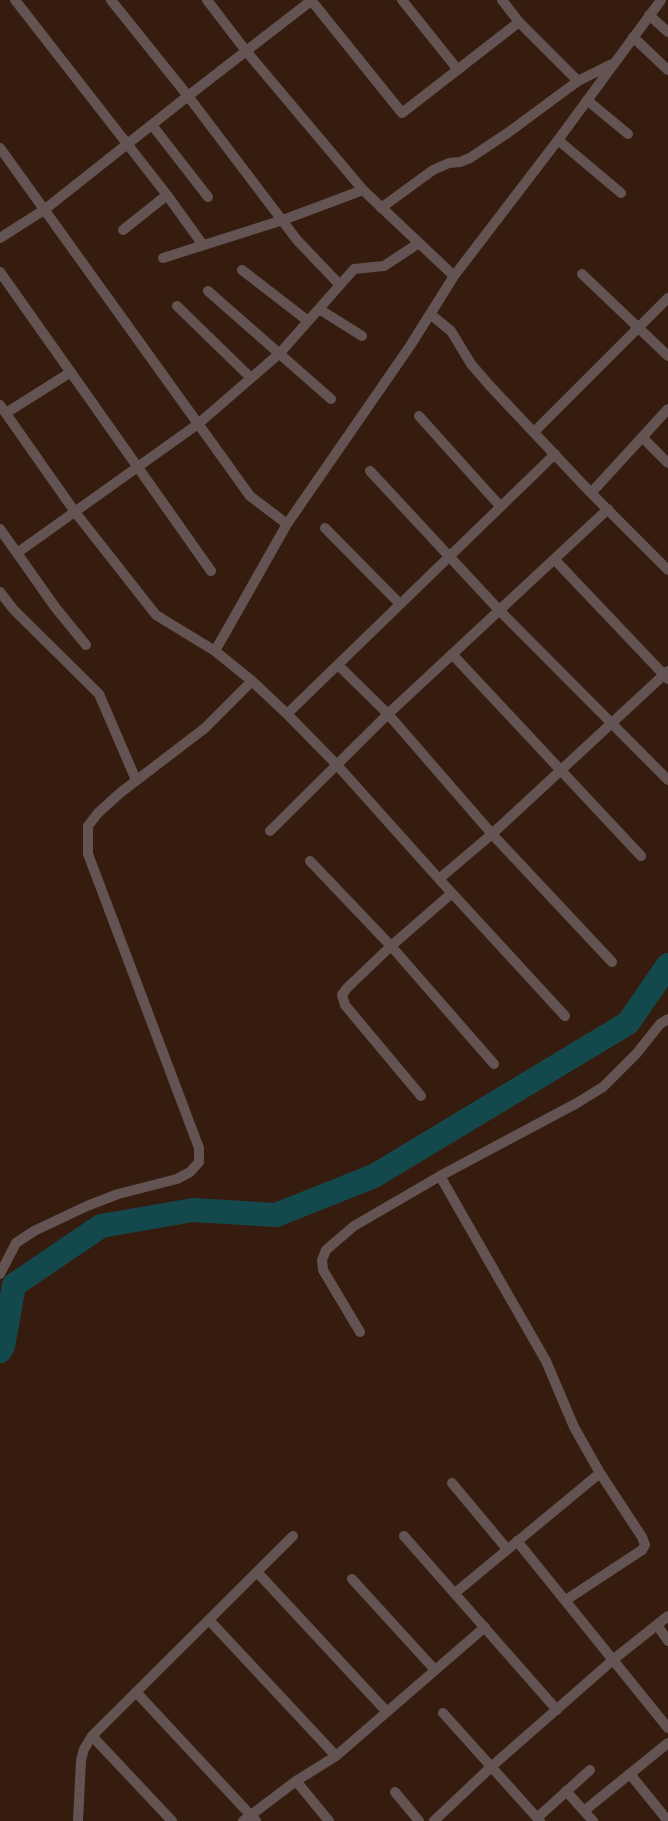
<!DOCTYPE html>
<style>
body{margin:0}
canvas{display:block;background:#351c0e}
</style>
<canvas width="668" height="1821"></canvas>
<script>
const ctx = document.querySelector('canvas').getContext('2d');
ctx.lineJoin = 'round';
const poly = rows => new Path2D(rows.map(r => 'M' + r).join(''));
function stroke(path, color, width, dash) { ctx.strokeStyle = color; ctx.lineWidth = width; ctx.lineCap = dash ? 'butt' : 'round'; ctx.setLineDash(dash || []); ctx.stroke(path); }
stroke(poly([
 [0,1351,3,1346,14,1285,101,1226,193,1210,276,1215,374,1176,628,1023,668,965]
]), '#13494c', 24);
stroke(poly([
 [15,0,167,195,203,245],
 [111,0,188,96,297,240,339,284],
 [207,0,246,51,363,190,454,276],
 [311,0,402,113,519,22],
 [402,0,458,70],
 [502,0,519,22,578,81],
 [649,15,668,32],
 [633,37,668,70],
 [587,100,628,134],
 [152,125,208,197],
 [558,140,621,193],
 [0,148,250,496,287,524],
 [381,208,433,170,449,163,460,162,470,158,509,132,578,81,612,64],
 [123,230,167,195],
 [0,238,44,210,188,96,312,0],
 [163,258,283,220,363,190],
 [242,270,308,321],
 [0,272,211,571],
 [582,274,668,356],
 [208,291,331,399],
 [177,306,251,378],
 [319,309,362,336],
 [430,314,451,331,471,364,490,386,591,493,668,570],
 [0,405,75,512,156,615,215,651,252,681,287,714,337,765,439,879,565,1016],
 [6,413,71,372],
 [419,416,500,506],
 [534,432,668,298],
 [642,437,668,463],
 [370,471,499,610,668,780],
 [591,493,668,409],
 [325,528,400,604],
 [0,529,55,607,86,645],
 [17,553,198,424,280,353,354,269,384,266,419,243],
 [554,559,668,679],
 [0,592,14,610,99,694,136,780],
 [215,651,287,524,410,346,454,276,558,140,661,0],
 [452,654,641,856],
 [338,665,388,714,492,834,612,962],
 [287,714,555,454],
 [270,831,388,714,608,509],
 [310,861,391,946,494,1064],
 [439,879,492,834,668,671],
 [421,1096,345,1005,342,995,347,988,391,946,452,893],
 [440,1176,546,1361,574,1427,600,1473,642,1537,645,1545,642,1550,566,1600],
 [0,1274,16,1243,34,1231,87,1206,118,1194,177,1179,190,1172,199,1162,199,1148,88,854,88,826,98,813,120,793,205,728,252,681],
 [360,1332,323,1270,322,1260,326,1250,354,1226,440,1176,577,1103,603,1087,637,1053,660,1024,668,1019],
 [452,1483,507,1549],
 [404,1536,557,1710],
 [517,1541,668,1728],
 [257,1572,387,1712],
 [352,1579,435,1670],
 [455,1593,600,1473],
 [209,1620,336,1756],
 [657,1625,668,1641],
 [136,1692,256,1821],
 [443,1713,540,1821],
 [92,1736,172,1821],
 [630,1774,668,1821],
 [296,1781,329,1821],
 [566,1791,593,1821],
 [395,1792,419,1821],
 [584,1811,668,1743],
 [537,1818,590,1770],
 [78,1821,81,1760,84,1749,92,1736,293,1536],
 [243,1821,296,1781,336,1756,485,1627],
 [434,1821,491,1767,614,1659,668,1616]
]), '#635353', 10);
</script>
